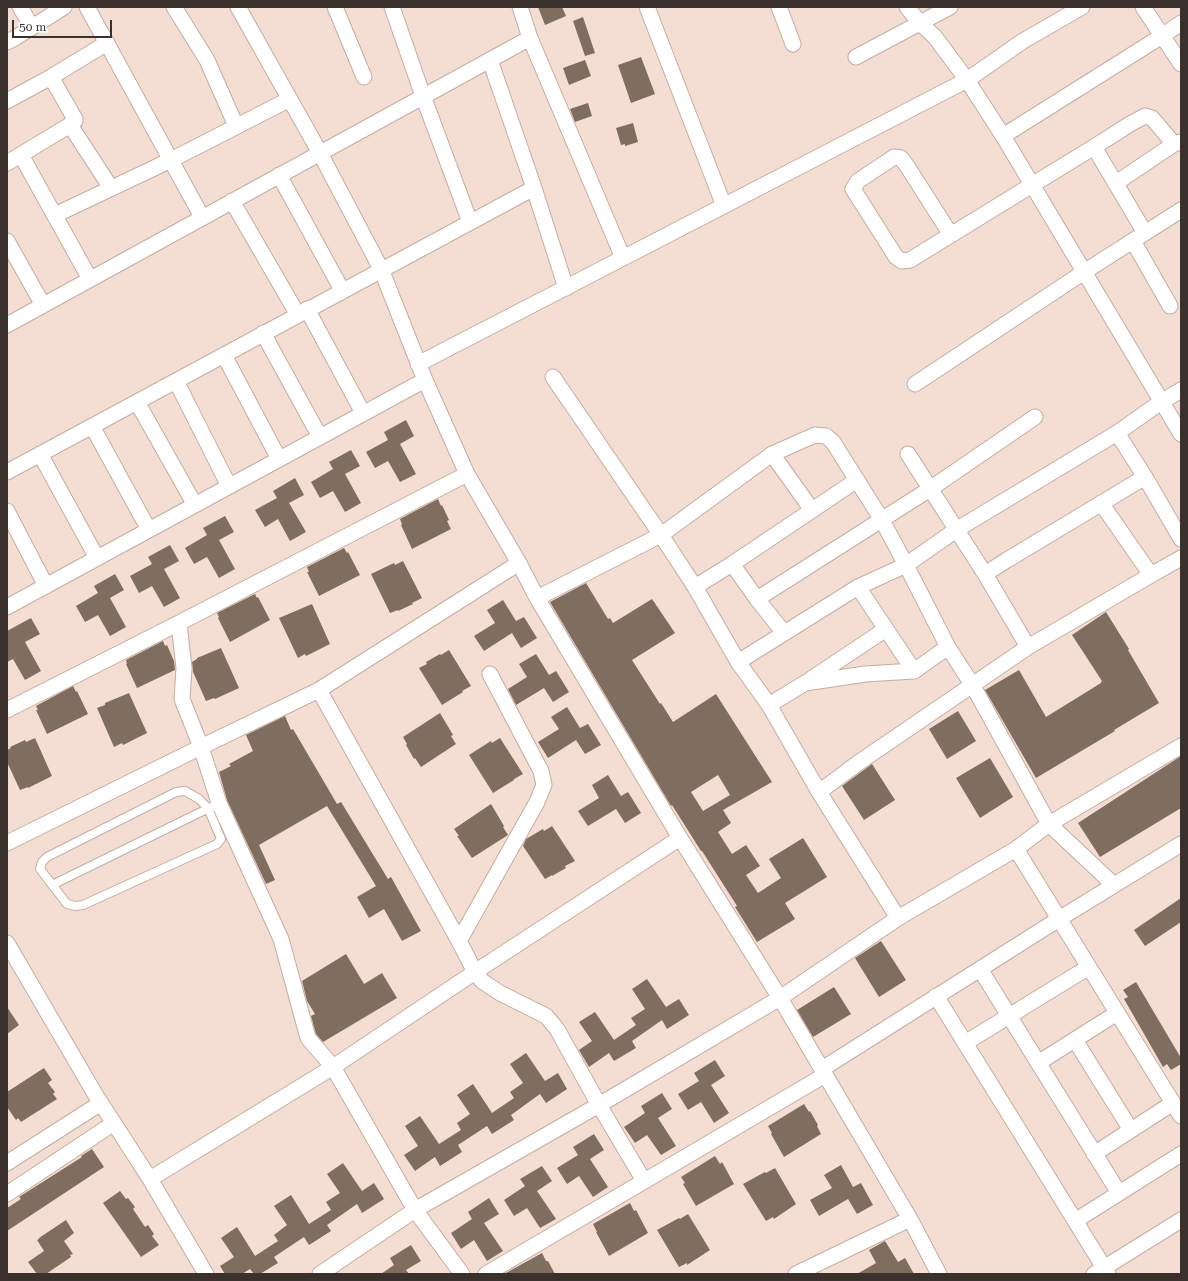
<!DOCTYPE html>
<style>
body{margin:0}
#map{position:relative;width:1188px;height:1281px;overflow:hidden;background:#f4ddd2;font-family:"Roboto Serif",serif}
canvas{display:block}
.frame{position:absolute;inset:0;border:8px solid #3a312d;pointer-events:none}
.scale{position:absolute;left:12px;top:20px;width:100px;height:18px;box-sizing:border-box;border:2px solid #3a312d;border-top:0;padding-left:5px;font-size:12px;line-height:14px;white-space:nowrap;color:#3a312d;-webkit-text-stroke:3px #fff;paint-order:stroke}
</style>
<div id="map">
<canvas width="1188" height="1281"></canvas>
<div class="frame"></div>
<div class="scale">50 m</div>
</div>
<script>
const ctx = document.querySelector('canvas').getContext('2d');
ctx.lineJoin = 'round';
function fillPath(path, color) { ctx.fillStyle = color; ctx.fill(path, 'evenodd'); }
const poly = rows => new Path2D(rows.map(r => 'M' + r).join(''));
function stroke(path, color, width, dash) { ctx.strokeStyle = color; ctx.lineWidth = width; ctx.lineCap = dash ? 'butt' : 'round'; ctx.setLineDash(dash || []); ctx.stroke(path); }
fillPath(poly([
 [538,7,562,7,566,16,545,25],
 [583,17,595,53,585,56,573,21],
 [641,57,655,94,631,103,618,65],
 [585,60,591,76,569,85,563,68],
 [588,103,592,116,575,122,570,109],
 [633,123,638,142,625,146,625,144,621,145,616,128],
 [406,420,414,436,400,444,416,474,400,482,388,461,375,468,366,452,388,440,384,432],
 [351,450,360,466,345,474,361,503,345,512,333,491,320,498,311,482,333,469,329,462],
 [295,478,304,495,289,503,306,532,290,541,278,519,265,527,255,510,277,498,273,491],
 [438,499,441,506,442,505,449,520,447,521,451,529,412,549,401,525,402,524,400,519],
 [225,516,234,532,219,540,235,569,219,578,207,557,194,564,185,548,207,535,203,528],
 [170,545,179,561,164,569,180,598,164,607,152,586,139,593,130,576,152,564,148,557],
 [344,548,347,553,348,552,360,575,319,596,307,572,309,572,307,567],
 [403,561,422,598,412,603,413,604,398,611,398,610,390,613,371,574,394,563,395,565],
 [115,574,124,590,110,598,126,627,110,636,98,615,85,622,76,606,98,593,94,586],
 [586,583,608,619,610,618,613,623,652,599,675,633,632,660,660,704,661,703,673,722,716,694,772,782,723,810,731,823,718,832,732,854,746,845,760,866,746,875,758,893,781,878,769,859,803,838,827,877,785,903,795,919,757,942,735,907,737,906,702,851,701,851,672,805,671,806,550,602],
 [718,775,730,795,703,811,691,792],
 [255,594,257,598,258,597,270,620,230,642,218,618,219,617,217,613],
 [503,600,516,621,524,617,537,638,521,648,512,633,484,651,474,636,495,623,487,610],
 [312,604,330,644,306,656,305,654,298,658,279,618],
 [1106,612,1129,649,1128,650,1159,703,1114,730,1115,731,1036,778,985,690,1019,670,1046,717,1101,683,1101,682,1102,681,1072,635],
 [31,618,40,634,25,642,41,671,25,680,13,659,7,662,7,631],
 [163,641,165,646,167,645,174,661,175,670,137,688,126,664,127,664,126,660],
 [221,648,239,688,215,699,214,698,206,701,193,672,192,662,197,659,197,658],
 [449,650,471,686,462,691,463,692,442,705,419,668,427,664,426,662,440,654,441,655],
 [536,654,549,675,556,671,569,692,553,702,544,688,516,705,508,689,527,677,519,664],
 [73,686,76,692,77,691,88,714,47,734,36,710,38,710,36,706],
 [129,693,147,733,123,745,122,743,114,747,97,708,105,705,105,703],
 [567,707,580,728,588,724,601,745,585,754,576,740,548,758,538,742,559,729,551,717],
 [958,711,976,741,947,759,929,729],
 [440,713,453,735,451,736,456,744,421,767,415,758,414,759,406,745,407,744,403,737],
 [285,716,291,730,293,729,337,804,341,802,388,879,391,877,421,931,402,941,384,909,369,918,357,897,376,886,327,806,259,845,275,880,266,884,227,800,219,772,231,766,229,764,253,751,246,735],
 [35,738,52,776,28,788,28,787,20,790,7,762,7,750,11,748,10,747,25,740,26,742],
 [500,738,523,774,514,779,514,780,493,793,469,755,491,741,492,743],
 [1181,756,1181,808,1100,857,1078,823],
 [990,758,1013,797,980,818,956,778],
 [872,764,895,800,864,820,842,786],
 [608,775,621,796,628,792,641,813,625,823,616,809,588,826,578,811,599,798,592,785],
 [491,804,504,826,503,827,508,835,472,858,457,836,459,836,454,829],
 [552,826,575,861,565,866,566,868,552,876,552,875,545,879,523,846,526,839,543,829,544,831],
 [1181,898,1181,922,1145,946,1134,930],
 [881,941,906,980,879,997,855,958],
 [346,954,364,984,382,973,397,998,323,1042,316,1034,311,1016,315,1014,307,1001,302,981],
 [647,979,666,1007,679,999,689,1015,667,1029,662,1020,632,1041,636,1048,614,1061,609,1053,589,1067,579,1050,592,1041,579,1022,595,1012,614,1040,636,1025,631,1018,645,1009,632,989],
 [1136,982,1181,1058,1181,1064,1171,1070,1167,1064,1163,1067,1124,999,1128,997,1123,990],
 [834,987,851,1014,813,1037,797,1010],
 [7,1007,19,1025,7,1034],
 [526,1053,545,1081,558,1073,567,1089,546,1103,540,1094,511,1115,514,1120,492,1134,487,1126,458,1145,462,1152,440,1166,435,1157,415,1171,404,1155,418,1146,405,1126,420,1116,439,1144,461,1130,457,1123,470,1114,457,1095,473,1084,492,1113,514,1098,510,1092,523,1083,510,1064],
 [715,1060,725,1076,711,1085,729,1113,714,1123,701,1102,688,1110,678,1094,699,1081,694,1073],
 [44,1068,52,1080,48,1083,55,1092,53,1094,57,1099,21,1122,18,1118,16,1120,7,1107,7,1092],
 [662,1093,672,1109,658,1118,676,1146,661,1155,647,1135,635,1143,624,1127,645,1113,641,1106],
 [804,1104,809,1112,810,1111,818,1125,817,1126,821,1134,784,1157,771,1134,772,1133,768,1126],
 [594,1134,604,1150,590,1159,608,1187,593,1197,579,1176,567,1184,557,1168,578,1155,573,1147],
 [92,1149,104,1167,7,1231,7,1208,21,1199,19,1197,82,1157,81,1156],
 [715,1156,720,1164,722,1162,734,1184,696,1206,683,1184,685,1183,681,1177],
 [343,1163,362,1191,374,1183,384,1199,362,1213,357,1204,327,1225,331,1231,309,1245,304,1237,274,1257,278,1263,260,1274,254,1274,250,1269,242,1274,225,1274,220,1266,234,1257,221,1238,237,1227,255,1256,278,1241,274,1235,287,1225,274,1206,291,1195,309,1224,331,1210,326,1202,340,1193,327,1174],
 [841,1165,853,1187,861,1183,873,1205,857,1214,848,1199,819,1216,810,1200,832,1188,824,1175],
 [542,1166,552,1181,537,1191,556,1219,540,1228,527,1208,514,1216,504,1200,525,1186,520,1179],
 [775,1168,796,1204,774,1219,773,1217,766,1221,743,1184,765,1172,766,1173],
 [120,1191,126,1199,128,1198,135,1207,133,1209,145,1227,148,1225,154,1234,152,1236,159,1245,141,1257,103,1203],
 [489,1198,499,1214,484,1223,503,1251,487,1261,474,1240,461,1249,451,1233,472,1219,468,1212],
 [630,1203,634,1211,636,1210,648,1233,609,1256,596,1232,597,1232,593,1224],
 [688,1214,710,1250,687,1265,687,1263,679,1267,657,1230,679,1218,680,1219],
 [66,1220,74,1233,64,1241,73,1254,70,1255,71,1257,46,1274,37,1274,28,1262,44,1251,37,1240,39,1239,39,1238],
 [885,1241,898,1262,905,1258,914,1274,857,1274,876,1263,869,1250],
 [411,1245,421,1261,406,1270,409,1274,381,1274,394,1265,390,1258],
 [542,1253,546,1261,548,1261,555,1274,504,1274]
]), '#7f6d60');
const service = poly([
 [185,791,199,799,208,808,221,839,217,844,83,905,75,906,67,904,40,869,42,862,47,857,176,792,185,791],
 [52,885,211,807]
]);
const minor = poly([
 [20,7,32,27],
 [87,7,202,217],
 [174,7,207,60,236,126],
 [238,7,320,153,381,269,425,380,467,474,519,563,537,598,680,838,780,998,910,1219,939,1274],
 [335,7,364,77],
 [392,7,423,96,470,222],
 [520,7,530,38,623,258],
 [647,7,724,206],
 [779,7,793,44],
 [907,7,919,22,935,37,967,80,1003,136,1181,434],
 [1143,7,1181,64],
 [7,42,15,38,64,7],
 [856,57,950,7],
 [490,60,534,188,566,288],
 [7,101,51,77,107,43],
 [70,125,111,188],
 [1003,136,1162,36,1181,23],
 [1094,147,1145,233],
 [21,155,90,279],
 [7,163,70,125,75,121,75,119,51,77],
 [279,175,342,290],
 [1116,183,1174,144],
 [232,201,298,315],
 [55,215,171,160,290,99],
 [951,235,907,166,901,158,894,157,858,181,853,189,896,257,902,261,910,260,1032,185,1094,147,1130,124,1145,116,1152,118,1174,144,1181,142],
 [7,241,43,305],
 [1133,241,1170,306],
 [307,309,363,413],
 [7,325,530,38],
 [263,333,320,437],
 [224,355,279,459],
 [418,364,967,80,1023,41,1082,7],
 [553,377,661,535,695,587,738,662,769,705,819,792,898,918],
 [176,381,229,486],
 [915,384,1084,272,1181,210],
 [137,402,195,505],
 [92,426,149,530],
 [1117,433,1145,477,1181,539],
 [40,454,97,558],
 [772,454,812,510],
 [908,454,985,574,1028,647],
 [7,472,534,188],
 [1101,503,1151,575],
 [7,511,46,586],
 [732,564,757,599,784,633],
 [985,574,1007,560,1145,477],
 [695,587,732,564,857,480],
 [858,587,914,671],
 [537,598,661,535,772,454,815,435,826,436,833,442,882,520,906,565,948,647,973,686,1049,824,1114,885],
 [757,599,930,489,1035,417],
 [7,607,425,380],
 [179,623,184,668,182,699,201,747,219,803,281,939,308,1038,333,1067,415,1210,462,1274],
 [738,662,858,587,906,565,956,530,1117,433,1161,402,1181,390],
 [805,683,865,674,914,671,948,647],
 [319,690,459,941,475,972,482,981,500,993,546,1016,557,1029,599,1105,644,1181],
 [769,705,805,683,886,629],
 [7,710,179,623,467,474],
 [819,792,858,763,1028,647,1151,575,1181,558],
 [7,843,201,747,319,690,519,563],
 [1016,849,1181,1116],
 [459,941,537,802,544,785,541,771,490,674],
 [7,943,95,1094,150,1179,206,1274],
 [980,969,1119,1193],
 [936,996,1108,1274],
 [1075,1040,1131,1130],
 [965,1043,1089,967],
 [1038,1063,1117,1013],
 [822,1069,1059,919,1181,844],
 [1094,1154,1173,1103],
 [7,1163,101,1103],
 [150,1179,333,1067,475,972,680,838],
 [7,1194,114,1123],
 [1075,1221,1181,1154],
 [320,1274,415,1210,599,1105,780,998,898,918,1016,849,1049,824,1181,746],
 [486,1274,825,1075],
 [796,1274,910,1219],
 [1094,1274,1181,1220]
]);
stroke(service, '#c3aca2', 10);
stroke(minor, '#c3aca2', 17);
stroke(service, '#fff', 8);
stroke(minor, '#fff', 15);
</script>
